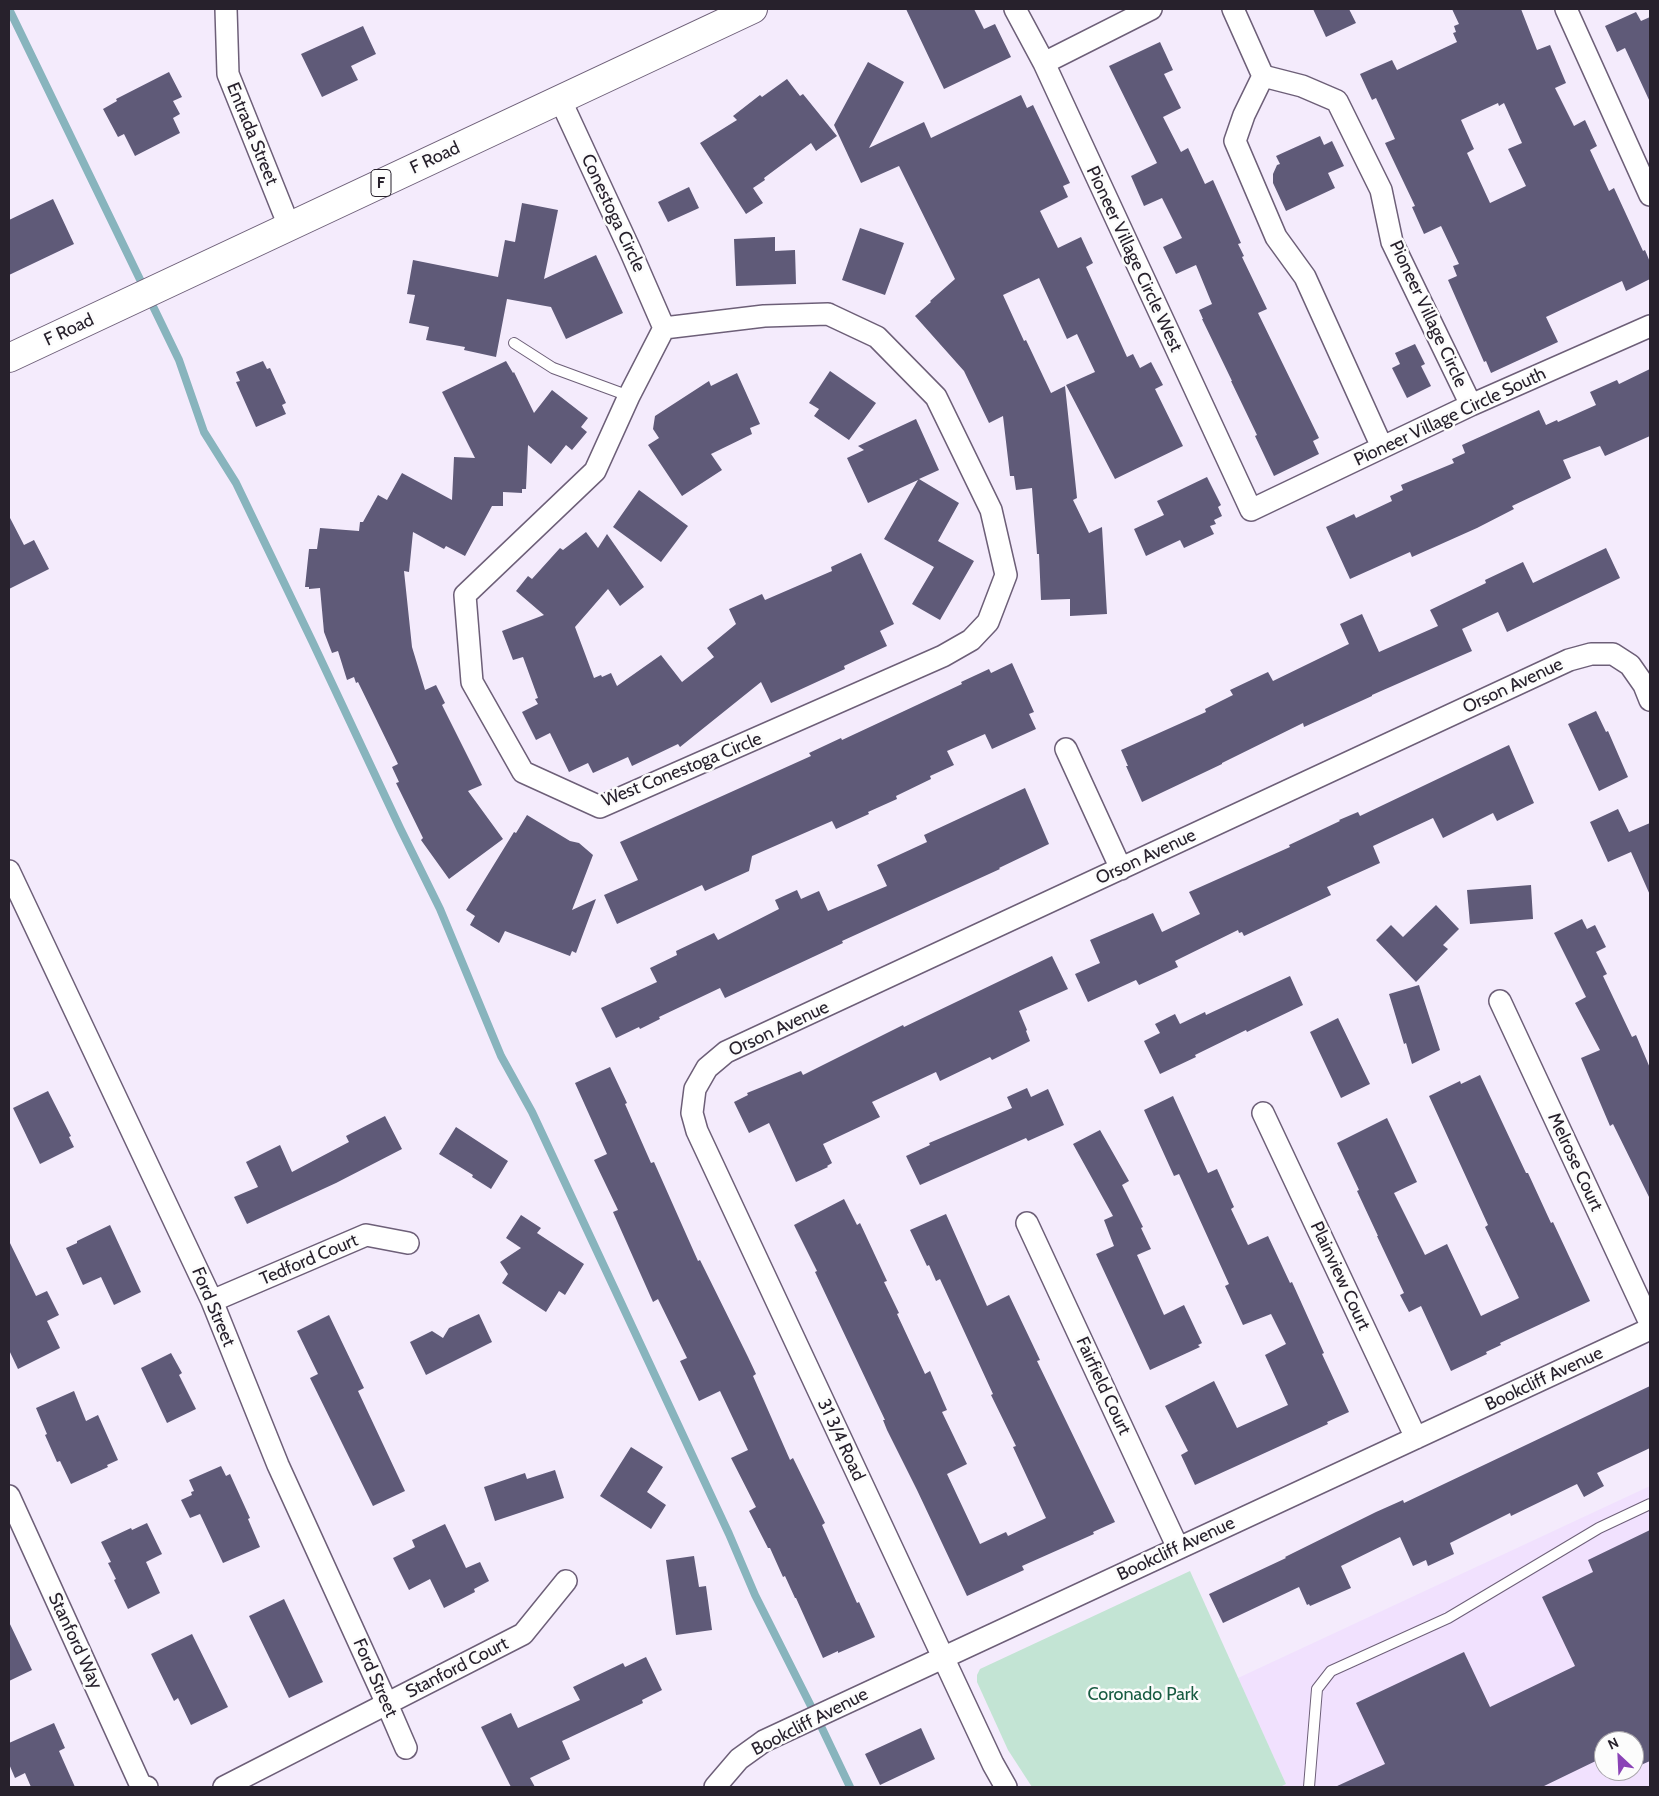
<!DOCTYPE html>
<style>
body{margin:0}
#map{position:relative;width:1659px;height:1796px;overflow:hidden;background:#f4ebfc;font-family:Cabin,sans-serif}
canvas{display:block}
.frame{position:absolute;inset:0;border:10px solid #27212c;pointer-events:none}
.north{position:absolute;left:1594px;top:1731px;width:50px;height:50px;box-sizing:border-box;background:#fcfcfc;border:1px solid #a7a4a9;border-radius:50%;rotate:335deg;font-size:14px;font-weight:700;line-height:20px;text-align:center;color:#27212c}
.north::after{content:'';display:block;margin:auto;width:18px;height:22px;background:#8a43b6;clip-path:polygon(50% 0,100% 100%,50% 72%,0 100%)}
</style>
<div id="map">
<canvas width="1659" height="1796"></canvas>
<div class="frame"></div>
<div class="north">N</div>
</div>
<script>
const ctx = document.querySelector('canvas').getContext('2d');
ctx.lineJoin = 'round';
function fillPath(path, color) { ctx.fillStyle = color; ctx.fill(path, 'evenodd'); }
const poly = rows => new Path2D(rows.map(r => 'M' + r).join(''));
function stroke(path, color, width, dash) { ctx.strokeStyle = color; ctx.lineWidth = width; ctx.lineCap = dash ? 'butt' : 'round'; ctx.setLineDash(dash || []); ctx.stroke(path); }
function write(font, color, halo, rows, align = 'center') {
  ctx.font = font + ' Cabin,sans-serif'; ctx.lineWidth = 5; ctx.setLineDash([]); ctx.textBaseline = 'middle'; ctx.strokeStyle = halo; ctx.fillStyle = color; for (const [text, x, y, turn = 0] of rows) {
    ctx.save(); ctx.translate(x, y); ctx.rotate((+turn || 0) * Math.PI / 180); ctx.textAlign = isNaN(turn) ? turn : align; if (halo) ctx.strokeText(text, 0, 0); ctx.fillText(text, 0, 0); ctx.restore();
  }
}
fillPath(poly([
 [1650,1486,1650,1787,1280,1787,1286,1784,1238,1678],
 [1604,1741,1634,1741,1634,1771,1604,1771]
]), '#f1e1fe');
fillPath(poly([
 [1190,1571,1286,1784,1280,1787,1032,1787,1008,1750,977,1682,977,1675,980,1669]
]), '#c3e4d4');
stroke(poly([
 [9,9,179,360,204,432,236,483,313,643,400,828,440,909,501,1056,532,1112,729,1534,755,1595,819,1722,850,1787]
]), '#88b4bd', 8);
fillPath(poly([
 [906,9,974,9,984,29,995,24,1011,57,944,89],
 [1313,9,1349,9,1356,23,1326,37],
 [1452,9,1521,9,1537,50,1550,45,1566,83,1555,88,1574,126,1585,120,1597,146,1590,150,1609,191,1614,188,1643,251,1645,250,1650,262,1650,279,1626,291,1622,281,1546,317,1558,342,1491,373,1486,361,1484,362,1448,280,1457,276,1453,266,1459,264,1441,226,1424,234,1412,207,1415,206,1385,143,1395,139,1376,98,1372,100,1360,74,1392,60,1397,70,1457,42,1453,33,1456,32,1454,26,1459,24],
 [1498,103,1499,106,1504,103,1522,143,1508,149,1526,186,1490,203,1467,153,1474,149,1461,120],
 [1636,12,1641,21,1650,17,1650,102,1625,48,1617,52,1605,26],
 [363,26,376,54,351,66,358,80,322,97,301,54],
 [1160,42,1173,70,1164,74,1181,108,1163,117,1181,152,1188,148,1205,184,1213,180,1241,243,1238,244,1244,256,1242,257,1267,309,1258,313,1319,438,1313,441,1319,454,1274,476,1255,436,1257,435,1231,381,1232,381,1202,319,1203,319,1199,310,1212,304,1196,265,1176,274,1163,247,1182,238,1162,198,1144,206,1131,176,1157,163,1109,66],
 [868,62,904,82,869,148,924,122,931,138,1021,95,1027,108,1033,105,1070,183,1063,186,1068,197,1040,211,1058,248,1081,237,1093,263,1086,267,1127,357,1133,354,1140,368,1151,362,1163,385,1155,389,1183,446,1115,479,1066,385,1095,372,1077,334,1067,339,1039,278,1003,295,1024,341,1026,340,1051,393,1065,386,1077,498,1073,500,1089,533,1102,527,1107,614,1070,616,1070,599,1041,600,1039,554,1037,554,1032,488,1016,490,1014,476,1010,476,1003,416,989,423,964,371,915,316,931,302,930,301,955,279,899,166,861,183,834,125],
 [169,72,182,97,173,101,180,114,173,118,180,133,135,156,124,134,118,137,103,109,117,101,116,99],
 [787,79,800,96,803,94,837,136,816,151,811,143,764,178,765,180,753,188,763,203,746,214,700,143,737,120,733,116,760,95,762,97],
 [1320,136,1324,145,1332,141,1344,166,1328,173,1335,188,1286,211,1273,183,1273,174,1277,165,1280,164,1276,156],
 [689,187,699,208,668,222,658,202],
 [53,199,74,244,9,275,9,220],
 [522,203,558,210,544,279,596,255,623,313,566,339,551,307,507,299,496,357,464,350,465,347,426,340,429,327,409,323,415,295,407,294,413,260,498,277,505,240,515,242],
 [860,228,904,243,885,295,842,280],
 [775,237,775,251,795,250,796,284,736,286,734,239],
 [1415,344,1425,364,1421,366,1431,386,1407,398,1392,368,1400,364,1395,353],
 [263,361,267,369,270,368,286,403,282,405,286,414,256,427,236,382,240,381,236,372],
 [506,361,513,373,514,372,534,413,552,390,588,418,581,427,587,432,572,450,566,445,551,464,528,445,526,489,522,489,522,493,503,492,503,506,492,506,465,556,446,546,444,549,413,532,409,572,404,571,412,647,425,690,436,685,445,703,442,705,482,785,468,791,503,839,449,879,421,840,423,838,396,783,399,782,392,767,398,764,358,682,356,683,354,677,347,680,338,651,332,653,324,632,320,588,309,589,309,587,305,587,309,549,317,549,320,528,359,531,360,522,363,522,378,495,387,500,402,473,452,500,454,457,475,458,442,392],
 [1650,369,1650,436,1605,456,1600,446,1563,460,1571,478,1512,506,1514,509,1477,528,1412,557,1410,552,1350,579,1326,527,1354,514,1356,518,1392,501,1390,496,1403,490,1401,485,1454,463,1452,459,1465,453,1462,445,1539,410,1546,425,1557,420,1558,422,1596,405,1590,392,1617,380,1619,384],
 [830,371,876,403,849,440,814,416,819,409,809,403],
 [737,373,760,424,750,428,752,434,711,454,722,470,682,496,648,445,659,438,653,429,655,416,709,381,711,386],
 [916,419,939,470,919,479,959,503,938,541,974,561,940,620,912,604,934,567,884,539,918,480,868,503,847,458,864,450,858,446],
 [1207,477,1221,505,1218,507,1222,516,1214,520,1216,524,1210,526,1214,534,1184,548,1180,540,1146,556,1134,529,1164,515,1157,501],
 [639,490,688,526,661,562,613,527],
 [9,516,24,545,34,540,49,569,9,589],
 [586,532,598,548,607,534,644,587,620,606,608,589,575,627,594,678,601,675,602,677,611,673,617,686,661,655,682,682,714,657,707,648,736,624,729,609,762,594,765,600,832,571,831,567,861,553,894,624,880,631,887,646,844,666,845,669,771,703,761,682,680,747,678,744,632,766,628,757,593,773,588,763,569,772,550,733,536,740,522,712,538,704,535,699,538,698,523,657,513,660,502,631,544,615,516,591,528,576,532,579,560,548,563,550],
 [1606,548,1620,578,1507,632,1498,612,1462,629,1472,651,1372,695,1372,696,1304,727,1303,723,1222,763,1222,764,1142,802,1126,766,1128,766,1121,750,1206,712,1205,709,1233,695,1230,690,1268,672,1273,681,1349,644,1340,624,1362,614,1379,652,1438,626,1430,610,1486,583,1485,580,1523,562,1533,583],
 [1012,663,1034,712,1029,714,1036,729,992,749,985,734,947,751,954,765,930,776,931,779,896,796,897,799,868,812,869,814,836,829,832,821,752,856,749,871,705,891,702,885,617,924,604,895,638,880,620,842,811,756,809,753,841,738,842,740,962,684,961,682,989,669,991,673],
 [1596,711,1606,732,1608,731,1628,777,1599,791,1568,724],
 [1509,745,1534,803,1497,821,1493,813,1443,838,1433,818,1373,846,1380,863,1327,887,1331,895,1244,936,1242,932,1239,933,1238,930,1175,961,1178,967,1139,985,1136,980,1088,1002,1075,974,1100,963,1090,940,1153,913,1162,932,1200,914,1189,892,1290,847,1289,845,1340,821,1339,820,1358,812,1360,816],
 [1025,788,1049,844,999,868,1000,869,842,941,843,943,725,998,720,988,659,1017,660,1019,640,1029,639,1027,616,1038,601,1008,657,982,650,968,677,955,676,951,714,933,718,940,779,909,775,900,797,890,801,899,819,891,828,911,887,886,877,865,927,842,924,835],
 [1618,809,1629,832,1650,823,1650,895,1631,852,1608,862,1590,822],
 [527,815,570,841,579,843,593,855,572,910,596,899,576,953,572,951,570,956,505,931,499,943,470,925,475,916,466,910,514,832,516,833],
 [1531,885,1533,919,1470,924,1467,890],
 [1436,905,1459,929,1443,945,1448,949,1416,982,1376,940,1391,925,1403,937],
 [1582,919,1587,929,1595,925,1606,947,1596,952,1607,974,1603,976,1632,1037,1636,1035,1650,1068,1650,1199,1613,1124,1610,1126,1581,1058,1600,1050,1575,1003,1586,997,1554,933],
 [1052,956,1068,989,1019,1011,1027,1030,1026,1031,1030,1041,992,1060,990,1057,940,1081,936,1072,872,1102,880,1117,823,1144,832,1163,827,1166,828,1167,796,1182,769,1123,749,1133,734,1102,748,1095,747,1093,801,1071,803,1075,903,1025,904,1027],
 [1290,976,1303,1005,1247,1032,1246,1030,1195,1055,1196,1057,1160,1074,1144,1041,1160,1033,1155,1024,1175,1014,1180,1024,1205,1012,1206,1015],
 [1419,985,1440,1050,1412,1064,1406,1043,1404,1044,1389,994],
 [1338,1018,1370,1084,1341,1098,1310,1032],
 [610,1067,627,1103,625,1104,651,1163,654,1162,698,1261,700,1260,748,1357,756,1374,753,1376,790,1460,793,1458,825,1523,822,1525,857,1603,859,1602,875,1637,838,1653,838,1651,823,1658,796,1598,795,1598,785,1576,783,1577,770,1548,768,1548,749,1511,756,1507,731,1458,748,1450,720,1391,699,1401,680,1361,687,1358,658,1299,653,1302,613,1212,618,1210,594,1160,607,1154,575,1083],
 [1480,1075,1526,1173,1528,1173,1551,1223,1553,1222,1590,1301,1500,1343,1501,1345,1486,1352,1487,1354,1451,1371,1421,1306,1409,1312,1400,1295,1404,1293,1377,1236,1378,1236,1357,1191,1359,1190,1337,1143,1387,1118,1417,1182,1394,1193,1425,1255,1447,1244,1481,1316,1519,1298,1485,1227,1488,1225,1429,1096,1460,1081,1461,1084],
 [1027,1088,1031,1097,1048,1089,1064,1125,1028,1141,1026,1138,920,1185,906,1156,930,1145,929,1143,1012,1108,1007,1097],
 [48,1091,71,1136,69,1137,74,1147,40,1164,13,1108],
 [1173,1096,1208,1173,1217,1169,1234,1207,1231,1209,1248,1245,1268,1236,1290,1283,1292,1282,1324,1353,1322,1354,1349,1412,1327,1422,1328,1424,1195,1485,1181,1455,1188,1451,1165,1406,1214,1381,1237,1428,1288,1405,1265,1355,1286,1344,1271,1314,1243,1325,1225,1286,1229,1284,1179,1174,1174,1176,1144,1110],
 [385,1116,402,1149,336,1183,247,1224,234,1197,258,1187,246,1162,280,1145,292,1172,349,1142,346,1136],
 [456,1127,508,1161,491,1189,472,1177,473,1175,439,1154],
 [1100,1130,1129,1181,1122,1185,1143,1227,1141,1228,1151,1249,1137,1255,1164,1315,1184,1305,1202,1343,1198,1345,1200,1347,1150,1370,1096,1254,1114,1246,1104,1220,1113,1216,1073,1144],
 [844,1199,857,1225,860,1223,887,1281,884,1282,899,1313,897,1314,925,1374,930,1371,947,1410,942,1412,967,1464,947,1474,980,1544,1006,1532,1008,1536,1046,1518,1013,1447,1016,1446,991,1395,993,1394,940,1279,936,1281,929,1265,927,1266,910,1230,946,1214,987,1306,1009,1295,1040,1360,1037,1361,1115,1522,1093,1532,1094,1534,1022,1566,1024,1570,967,1596,917,1490,887,1430,883,1420,885,1420,815,1272,817,1271,794,1225],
 [521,1215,541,1228,537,1233,584,1264,565,1295,559,1291,546,1312,502,1283,508,1274,500,1262,521,1248,506,1238],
 [110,1225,141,1292,114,1305,101,1277,83,1285,66,1248,77,1243,77,1241],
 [9,1241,36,1296,47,1291,59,1315,47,1321,60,1348,18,1369,9,1350],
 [479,1314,492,1342,426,1375,410,1342,432,1331,443,1338,449,1328],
 [329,1315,364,1388,358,1391,405,1491,373,1506,310,1378,318,1374,297,1331],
 [171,1353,182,1373,179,1375,196,1409,167,1423,141,1368],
 [1650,1386,1650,1448,1597,1473,1604,1486,1584,1497,1577,1484,1511,1516,1510,1513,1450,1543,1454,1554,1428,1566,1426,1560,1413,1566,1400,1537,1341,1566,1351,1588,1310,1606,1309,1604,1307,1605,1299,1587,1223,1623,1209,1594,1286,1558,1285,1557,1376,1512,1403,1500,1404,1503],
 [74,1391,86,1421,98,1415,118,1460,107,1465,108,1467,71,1484,60,1461,57,1462,45,1435,47,1434,36,1408],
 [631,1447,663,1467,647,1492,666,1505,651,1529,600,1496],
 [221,1466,226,1476,230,1474,250,1518,248,1519,260,1547,223,1563,200,1514,190,1518,181,1500,192,1495,191,1492,194,1491,189,1480],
 [555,1470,564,1498,495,1521,484,1487,525,1473,527,1479],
 [147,1523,162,1554,146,1562,160,1593,128,1609,114,1580,116,1579,108,1563,111,1562,101,1542,131,1528,132,1530],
 [445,1524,466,1568,480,1562,489,1581,474,1589,475,1592,444,1608,430,1579,409,1590,393,1558,415,1547,412,1540],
 [1650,1530,1650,1761,1634,1768,1634,1741,1604,1741,1604,1757,1542,1787,1335,1787,1385,1764,1356,1703,1464,1652,1490,1707,1575,1666,1542,1597,1593,1572,1588,1560],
 [694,1556,699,1587,706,1586,712,1630,676,1635,666,1560],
 [284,1599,323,1682,289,1698,249,1616],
 [9,1622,32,1670,9,1681],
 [192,1634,228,1707,191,1725,178,1698,174,1701,151,1654],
 [646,1657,662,1690,642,1700,643,1703,562,1741,570,1759,530,1778,535,1787,511,1787,481,1727,511,1713,518,1728,580,1700,573,1687,623,1663,625,1667],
 [54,1723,65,1748,59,1751,75,1787,31,1787,25,1773,15,1778,9,1764,9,1743],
 [921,1728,935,1759,880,1785,865,1754]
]), '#5f5a78');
const service = poly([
 [514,343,553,368,629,396],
 [1309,1787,1317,1689,1331,1671,1448,1618,1599,1528,1650,1504]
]);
const minor = poly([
 [226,9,228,74,289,226],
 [1015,9,1044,63,1251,510,1471,405,1650,326],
 [1233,9,1263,76,1302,86,1337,101,1381,190,1392,242,1471,405],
 [1566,9,1650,195],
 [1044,63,1151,9],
 [1263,76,1244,115,1235,141,1276,237,1305,277,1382,447],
 [560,99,630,250,664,328],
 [828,314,877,337,936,397,991,510,1006,575,988,622,971,640,943,656,600,807,523,772,472,682,465,595,595,471,629,396,664,328,764,316,828,314],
 [1066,749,1121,869],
 [9,871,212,1301,278,1465,387,1704,406,1748],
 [1500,1001,1650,1323],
 [1263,1113,1416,1438],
 [1027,1223,1178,1548],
 [212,1301,366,1235,408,1243],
 [9,1496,141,1786,147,1787],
 [224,1787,523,1634,566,1581],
 [715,1787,739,1759,764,1741,1650,1329],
 [1006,1787,993,1764,697,1131,692,1113,695,1089,707,1068,726,1052,1569,660,1591,654,1613,654,1630,665,1644,685,1650,700]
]);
const primary = poly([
 [9,358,753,9]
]);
stroke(service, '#6d5f78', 12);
stroke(minor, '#6d5f78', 24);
stroke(primary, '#6d5f78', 30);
stroke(service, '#fff', 10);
stroke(minor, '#fff', 21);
stroke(primary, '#fff', 28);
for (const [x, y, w] of [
 [381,183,20]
]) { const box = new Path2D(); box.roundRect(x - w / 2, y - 13.5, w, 27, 4); ctx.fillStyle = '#fcfcfc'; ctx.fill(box); stroke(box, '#27212c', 1); }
write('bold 16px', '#27212c', null, [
 ["F",381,183]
]);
write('18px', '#27212c', '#fcfcfc', [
 ["Entrada Street",252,134,68],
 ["F Road",435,158,-25],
 ["Conestoga Circle",613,213,65],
 ["Pioneer Village Circle West",1134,259,65],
 ["Pioneer Village Circle",1428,314,65],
 ["F Road",69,330,-25],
 ["Pioneer Village Circle South",1450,417,-25],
 ["Orson Avenue",1513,686,-25],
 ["West Conestoga Circle",682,770,-22],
 ["Orson Avenue",1146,857,-25],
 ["Orson Avenue",779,1029,-25],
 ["Melrose Court",1575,1162,65],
 ["Tedford Court",309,1260,-23],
 ["Plainview Court",1340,1276,65],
 ["Ford Street",213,1307,67],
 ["Bookcliff Avenue",1544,1379,-25],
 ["Fairfield Court",1103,1386,65],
 ["31 3/4 Road",841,1440,65],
 ["Bookcliff Avenue",1176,1549,-25],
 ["Stanford Way",75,1641,65],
 ["Stanford Court",457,1668,-27],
 ["Ford Street",375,1678,66],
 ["Bookcliff Avenue",810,1722,-27]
]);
write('18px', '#185b42', '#fcfcfc', [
 ["Coronado Park",1143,1695]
]);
</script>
